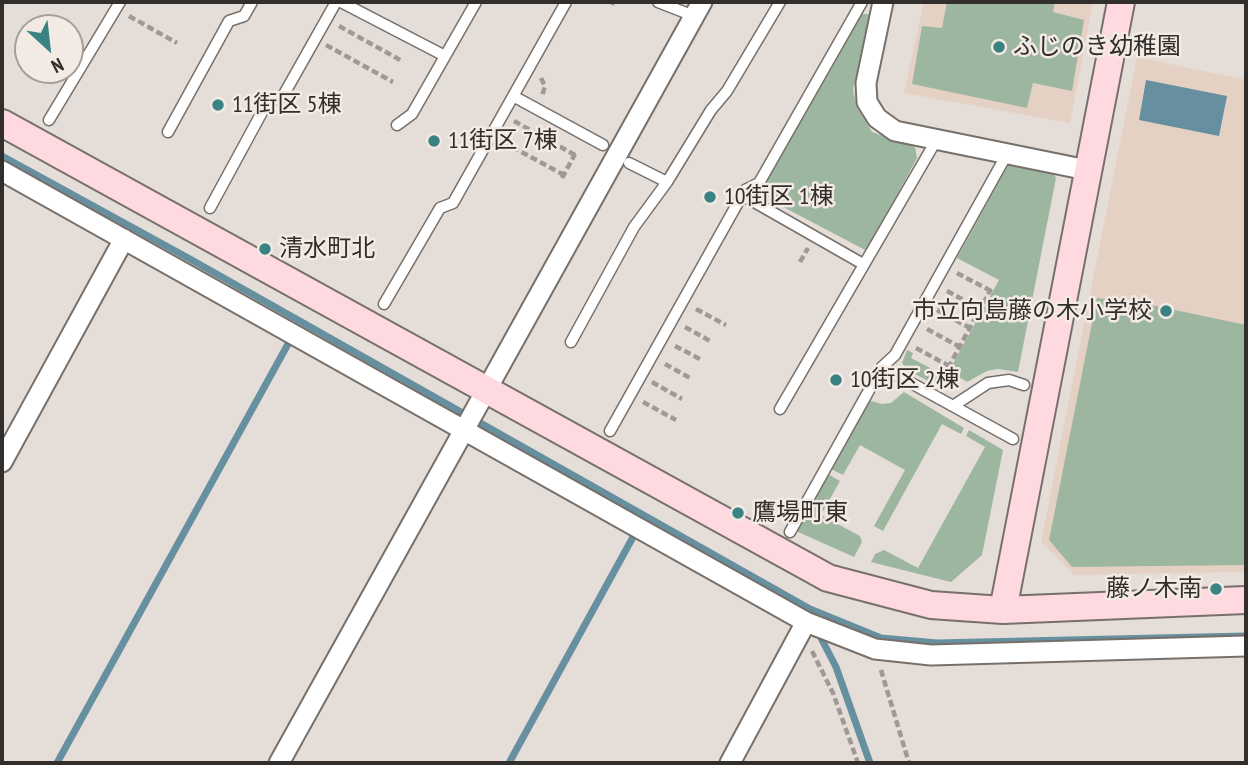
<!DOCTYPE html>
<meta charset="utf-8">
<style>
body{margin:0}
#map{position:relative;width:1248px;height:765px;overflow:hidden;background:#e5ddd7;font-family:"PT Sans Narrow",sans-serif}
canvas{display:block}
.frame{position:absolute;inset:0;border:4px solid #312e2c;pointer-events:none}
.north{position:absolute;left:14px;top:14px;width:70px;height:70px;box-sizing:border-box;background:#f3eae4;border:2px solid #a59f9a;border-radius:50%;rotate:153deg;font-size:19px;font-weight:700;line-height:28px;text-align:center;color:#312e2c}
.north::after{content:'';display:block;margin:auto;width:24px;height:32px;background:#3b8383;clip-path:polygon(50% 0,100% 100%,50% 72%,0 100%)}
</style>
<div id="map">
<canvas width="1248" height="765"></canvas>
<div class="frame"></div>
<div class="north">N</div>
</div>
<script>
const ctx = document.querySelector('canvas').getContext('2d');
ctx.lineJoin = 'round';
function fillPath(path, color) { ctx.fillStyle = color; ctx.fill(path, 'evenodd'); }
const poly = rows => new Path2D(rows.map(r => 'M' + r).join(''));
function stroke(path, color, width, dash) { ctx.strokeStyle = color; ctx.lineWidth = width; ctx.lineCap = dash ? 'butt' : 'round'; ctx.setLineDash(dash || []); ctx.stroke(path); }
function write(font, color, halo, rows, align = 'center') {
  ctx.font = font + ' "PT Sans Narrow","Noto Sans JP",sans-serif'; ctx.lineWidth = 5; ctx.setLineDash([]); ctx.textBaseline = 'middle'; ctx.strokeStyle = halo; ctx.fillStyle = color; for (const [text, x, y, turn = 0] of rows) {
    ctx.save(); ctx.translate(x, y); ctx.rotate((+turn || 0) * Math.PI / 180); ctx.textAlign = isNaN(turn) ? turn : align; if (halo) ctx.strokeText(text, 0, 0); ctx.fillText(text, 0, 0); ctx.restore();
  }
}
fillPath(poly([
 [924,2,1093,2,1070,123,904,93],
 [1137,57,1246,80,1246,572,1074,575,1041,542]
]), '#e5d1c3');
fillPath(poly([
 [947,2,1055,2,1053,12,1084,20,1072,91,1033,83,1027,108,912,84,922,26,942,28],
 [862,14,869,14,853,90,857,108,872,132,915,147,917,158,867,251,770,200,765,190,764,183,857,17],
 [1008,165,1054,174,1056,178,1018,372,998,369,987,371,967,382,954,374,951,380,936,385,907,370,902,363,907,350,913,353,911,358,936,371,939,367,949,371,999,280,957,258],
 [1097,298,1156,306,1246,325,1246,565,1072,567,1049,540],
 [904,392,964,428,961,434,942,424,883,531,874,526,905,470,860,445,843,475,829,468,868,400,882,404,891,403],
 [969,430,1003,450,982,555,951,582,871,562,875,554,884,550,918,568,985,447,966,436],
 [826,473,840,481,821,515,860,536,862,542,854,557,796,531]
]), '#9db69f');
fillPath(poly([
 [1146,80,1227,96,1219,136,1139,120]
]), '#668f9f');
stroke(poly([
 [2,156,190,259,810,609,881,638,937,643,1246,636],
 [821,638,836,667,870,763],
 [57,763,293,335],
 [509,763,638,528]
]), '#668f9f', 7);
const lane = poly([
 [341,2,445,56],
 [658,2,694,16],
 [513,96,603,145],
 [49,120,120,2],
 [397,125,412,114,476,2],
 [168,132,229,21,244,16,252,2],
 [629,163,667,182],
 [742,195,863,264],
 [210,208,267,103,283,96,336,2],
 [384,304,440,208,453,203,566,2],
 [571,342,634,227,667,182,711,110,727,91,780,2],
 [882,367,1013,439],
 [953,406,988,383,1009,380,1024,385],
 [780,409,937,139],
 [610,431,745,190,759,183,862,2],
 [790,532,882,367,895,355,1007,154]
]);
const street = poly([
 [883,2,866,83,867,102,877,118,895,131,1087,170],
 [2,171,806,622,875,649,931,655,1246,646],
 [2,462,124,239],
 [279,763,702,2],
 [730,763,806,622]
]);
const secondary = poly([
 [2,123,828,578,931,605,1003,610,1246,600],
 [1003,610,1121,2]
]);
stroke(lane, '#77706a', 13);
stroke(street, '#77706a', 23);
stroke(secondary, '#77706a', 30);
stroke(poly([
 [612,5,613,2],
 [129,16,177,43],
 [339,26,402,61],
 [326,45,393,82],
 [541,78,545,86,542,96],
 [514,121,575,155],
 [503,142,564,175],
 [562,178,575,154],
 [800,262,808,248],
 [957,273,991,291],
 [947,291,981,309],
 [696,309,726,325],
 [937,310,970,328],
 [685,327,712,342],
 [927,329,960,347],
 [675,346,702,360],
 [916,348,949,366],
 [665,364,692,379],
 [948,368,991,289],
 [652,382,682,399],
 [643,402,676,420],
 [812,651,833,693,858,763],
 [881,670,909,763]
]), '#9f9995', 4.5, [7, 3.5]);
stroke(lane, '#fff', 10);
stroke(street, '#fff', 19);
stroke(secondary, '#fed9e0', 26);
for (const [x, y, r, color] of [
 [999,47,7,"#3b8383"],
 [218,105,7,"#3b8383"],
 [434,141,7,"#3b8383"],
 [710,197,7,"#3b8383"],
 [265,249,7,"#3b8383"],
 [1166,311,7,"#3b8383"],
 [836,380,7,"#3b8383"],
 [738,513,7,"#3b8383"],
 [1216,589,7,"#3b8383"]
]) { const dot = new Path2D(); dot.arc(x, y, r, 0, 2 * Math.PI); ctx.fillStyle = color; ctx.fill(dot); stroke(dot, '#f3eae4', 2.5); }
write('24px', '#312e2c', '#f3eae4', [
 ["ふじのき幼稚園",1013,47],
 ["11街区 5棟",232,105],
 ["11街区 7棟",448,141],
 ["10街区 1棟",724,197],
 ["清水町北",279,249],
 ["市立向島藤の木小学校",1152,311,"right"],
 ["10街区 2棟",850,380],
 ["鷹場町東",752,513],
 ["藤ノ木南",1202,589,"right"]
], 'left');
</script>
